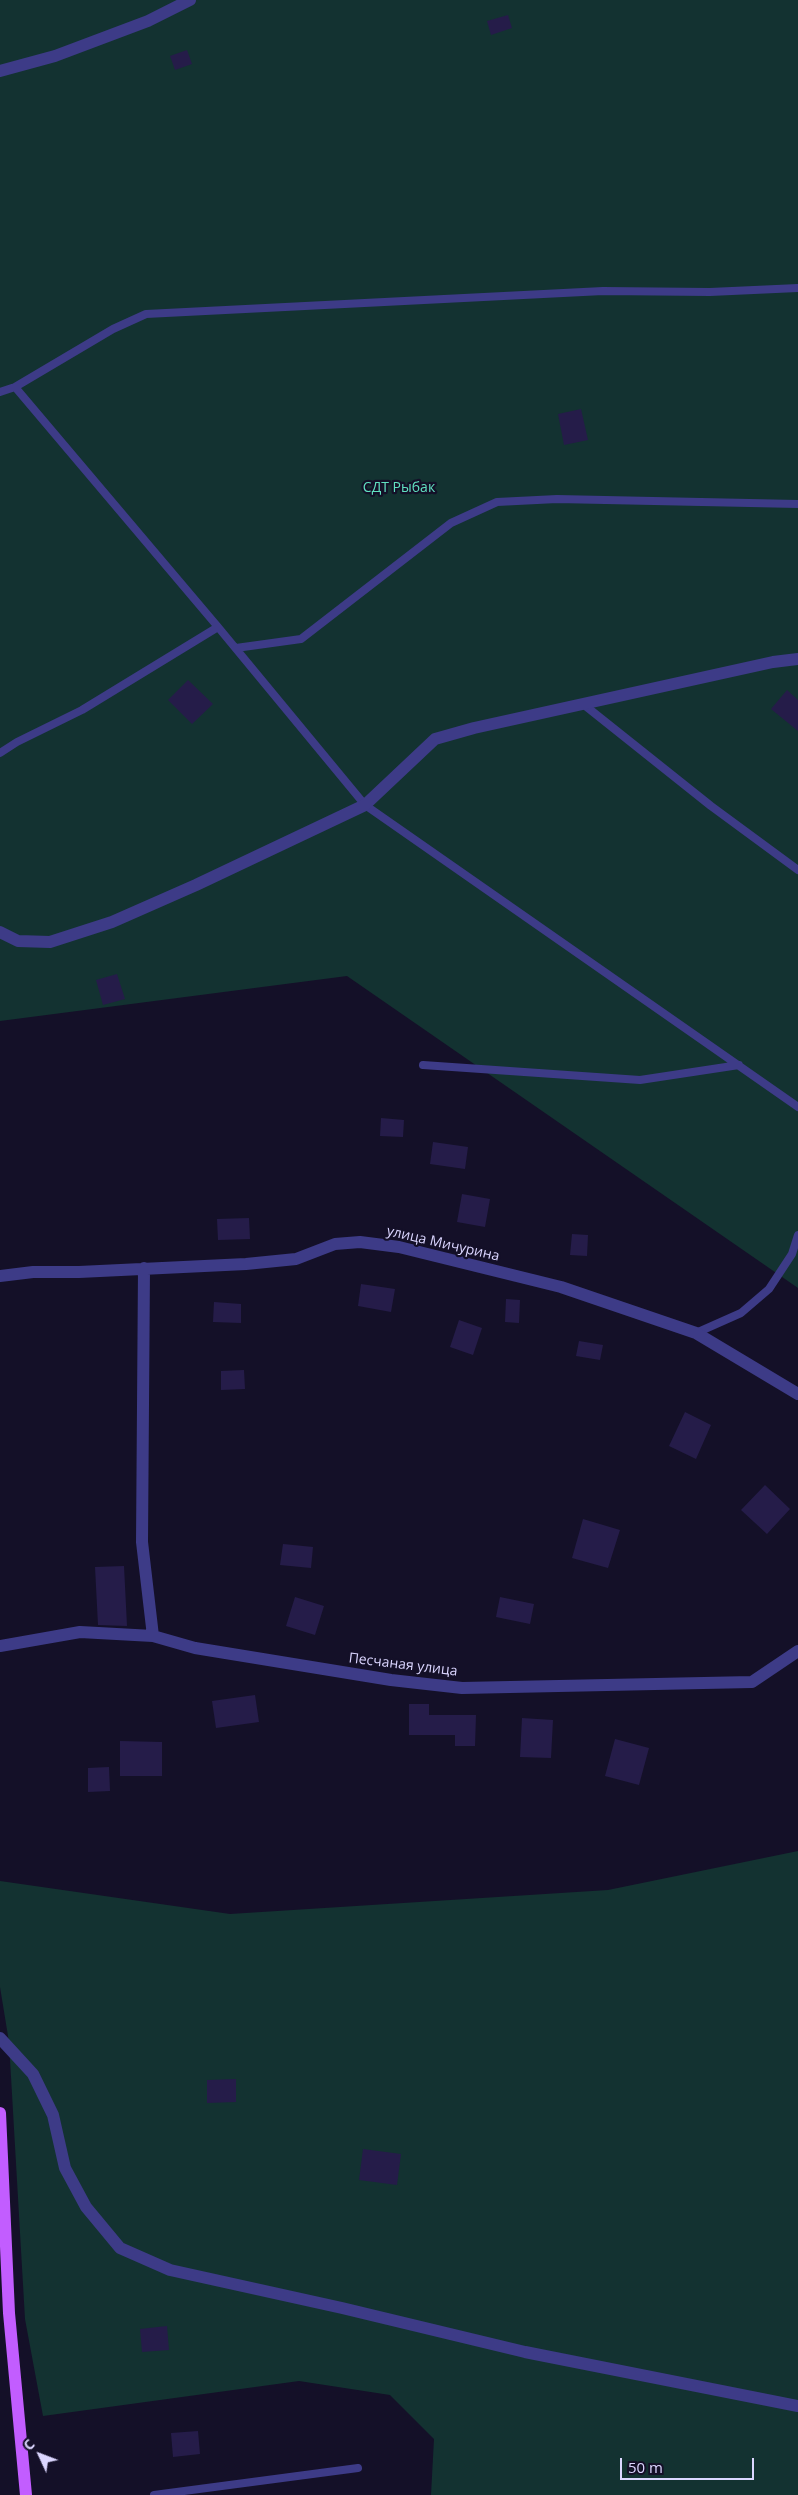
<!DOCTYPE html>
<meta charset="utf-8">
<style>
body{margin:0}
#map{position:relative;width:798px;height:2495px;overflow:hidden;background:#141028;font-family:"Open Sans",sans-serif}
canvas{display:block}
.north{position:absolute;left:15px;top:2430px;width:50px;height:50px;-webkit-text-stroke:4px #141028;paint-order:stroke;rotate:313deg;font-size:14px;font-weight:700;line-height:20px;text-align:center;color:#dbd6ff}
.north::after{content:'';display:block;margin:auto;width:18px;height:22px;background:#dbd6ff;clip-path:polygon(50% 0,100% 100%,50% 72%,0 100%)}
.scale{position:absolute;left:620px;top:2458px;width:134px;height:22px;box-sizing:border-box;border:2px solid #dbd6ff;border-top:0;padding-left:6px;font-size:15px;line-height:18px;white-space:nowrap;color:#dbd6ff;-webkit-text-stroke:4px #141028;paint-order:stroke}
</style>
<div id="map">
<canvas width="798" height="2495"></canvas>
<div class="north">С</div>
<div class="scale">50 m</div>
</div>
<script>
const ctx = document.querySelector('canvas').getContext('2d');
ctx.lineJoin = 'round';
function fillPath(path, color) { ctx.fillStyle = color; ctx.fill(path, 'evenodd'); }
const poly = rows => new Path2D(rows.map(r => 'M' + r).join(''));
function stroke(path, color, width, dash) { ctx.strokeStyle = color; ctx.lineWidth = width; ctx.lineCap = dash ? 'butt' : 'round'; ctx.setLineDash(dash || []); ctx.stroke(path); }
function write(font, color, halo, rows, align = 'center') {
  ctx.font = font + ' "Open Sans",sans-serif'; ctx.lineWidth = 4.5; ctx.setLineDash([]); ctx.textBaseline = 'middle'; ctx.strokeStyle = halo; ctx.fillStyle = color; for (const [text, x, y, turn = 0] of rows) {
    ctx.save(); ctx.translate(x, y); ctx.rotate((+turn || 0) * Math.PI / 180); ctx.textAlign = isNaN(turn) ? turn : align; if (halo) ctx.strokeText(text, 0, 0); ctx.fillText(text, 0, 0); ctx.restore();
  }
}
fillPath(poly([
 [0,0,798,0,798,1288,347,976,0,1021],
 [798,1851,798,2495,431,2495,434,2439,390,2395,299,2381,43,2416,25,2319,9,2042,0,1987,0,1881,230,1914,608,1890]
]), '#133231');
fillPath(poly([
 [508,15,512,28,491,35,487,21],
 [187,50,192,64,175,70,170,56],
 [581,409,588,440,564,445,558,414],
 [188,680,213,704,192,724,168,700],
 [787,690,798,700,798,731,771,709],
 [117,974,125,999,103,1005,96,980],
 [381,1118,404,1120,403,1137,380,1136],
 [433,1142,468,1147,465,1169,430,1164],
 [462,1194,490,1199,485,1227,457,1222],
 [249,1218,250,1239,218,1240,217,1219],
 [572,1234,588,1235,587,1256,570,1255],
 [361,1284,395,1289,391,1312,358,1306],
 [506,1299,520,1300,519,1323,505,1322],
 [214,1302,241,1304,241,1323,213,1322],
 [459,1320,482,1328,473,1355,450,1347],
 [579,1341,603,1345,600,1360,576,1356],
 [244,1370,245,1389,221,1390,221,1371],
 [685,1412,711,1425,696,1459,669,1446],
 [765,1485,790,1509,767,1534,741,1510],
 [583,1519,620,1530,608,1568,572,1558],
 [283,1544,313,1547,311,1568,280,1565],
 [124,1566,127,1626,98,1625,95,1567],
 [295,1597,324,1606,315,1635,286,1626],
 [500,1597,534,1604,530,1624,496,1617],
 [255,1695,259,1722,216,1728,212,1701],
 [409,1704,429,1704,429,1715,476,1715,475,1746,455,1746,455,1735,409,1735],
 [522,1718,553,1720,551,1758,520,1757],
 [615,1739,649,1748,639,1785,605,1776],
 [120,1741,162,1742,162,1776,120,1776],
 [109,1767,110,1791,88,1792,88,1768],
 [236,2079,236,2102,207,2103,207,2080],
 [363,2149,401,2154,397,2185,359,2180],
 [167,2326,169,2350,142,2352,140,2329],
 [198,2431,200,2454,173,2457,171,2433]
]), '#251c49');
stroke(poly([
 [15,387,218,627,365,805,798,1107],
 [0,392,15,387,113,329,146,314,603,291,710,292,798,288],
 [236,648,301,639,451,523,497,502,557,499,798,504],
 [583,704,711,806,798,870],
 [0,753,17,742,82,710,218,627],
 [423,1065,640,1080,739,1065],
 [696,1333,741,1313,769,1289,792,1254,798,1235],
 [154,2495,358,2468]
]), '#3d3b87', 8);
stroke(poly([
 [0,71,55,56,148,21,190,0],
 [0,932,18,941,50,942,112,922,196,885,365,805,435,739,474,728,773,662,798,659],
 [144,1268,142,1542,153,1636],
 [0,1276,33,1272,79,1272,246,1264,296,1259,335,1244,360,1242,399,1247,561,1287,696,1333,798,1394],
 [0,1646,80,1632,153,1636,195,1648,391,1680,462,1688,752,1682,798,1651],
 [0,2038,33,2074,53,2115,65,2168,86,2207,120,2248,170,2270,342,2308,525,2352,798,2406]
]), '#3d3b87', 12);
stroke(poly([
 [0,2113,9,2313,26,2495]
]), '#c25dff', 12);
write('14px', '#61e0c0', '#141028', [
 ["СДТ Рыбак",399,488]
]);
write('14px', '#dbd6ff', '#141028', [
 ["улица Мичурина",443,1244,13],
 ["Песчаная улица",403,1665,7]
]);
</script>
